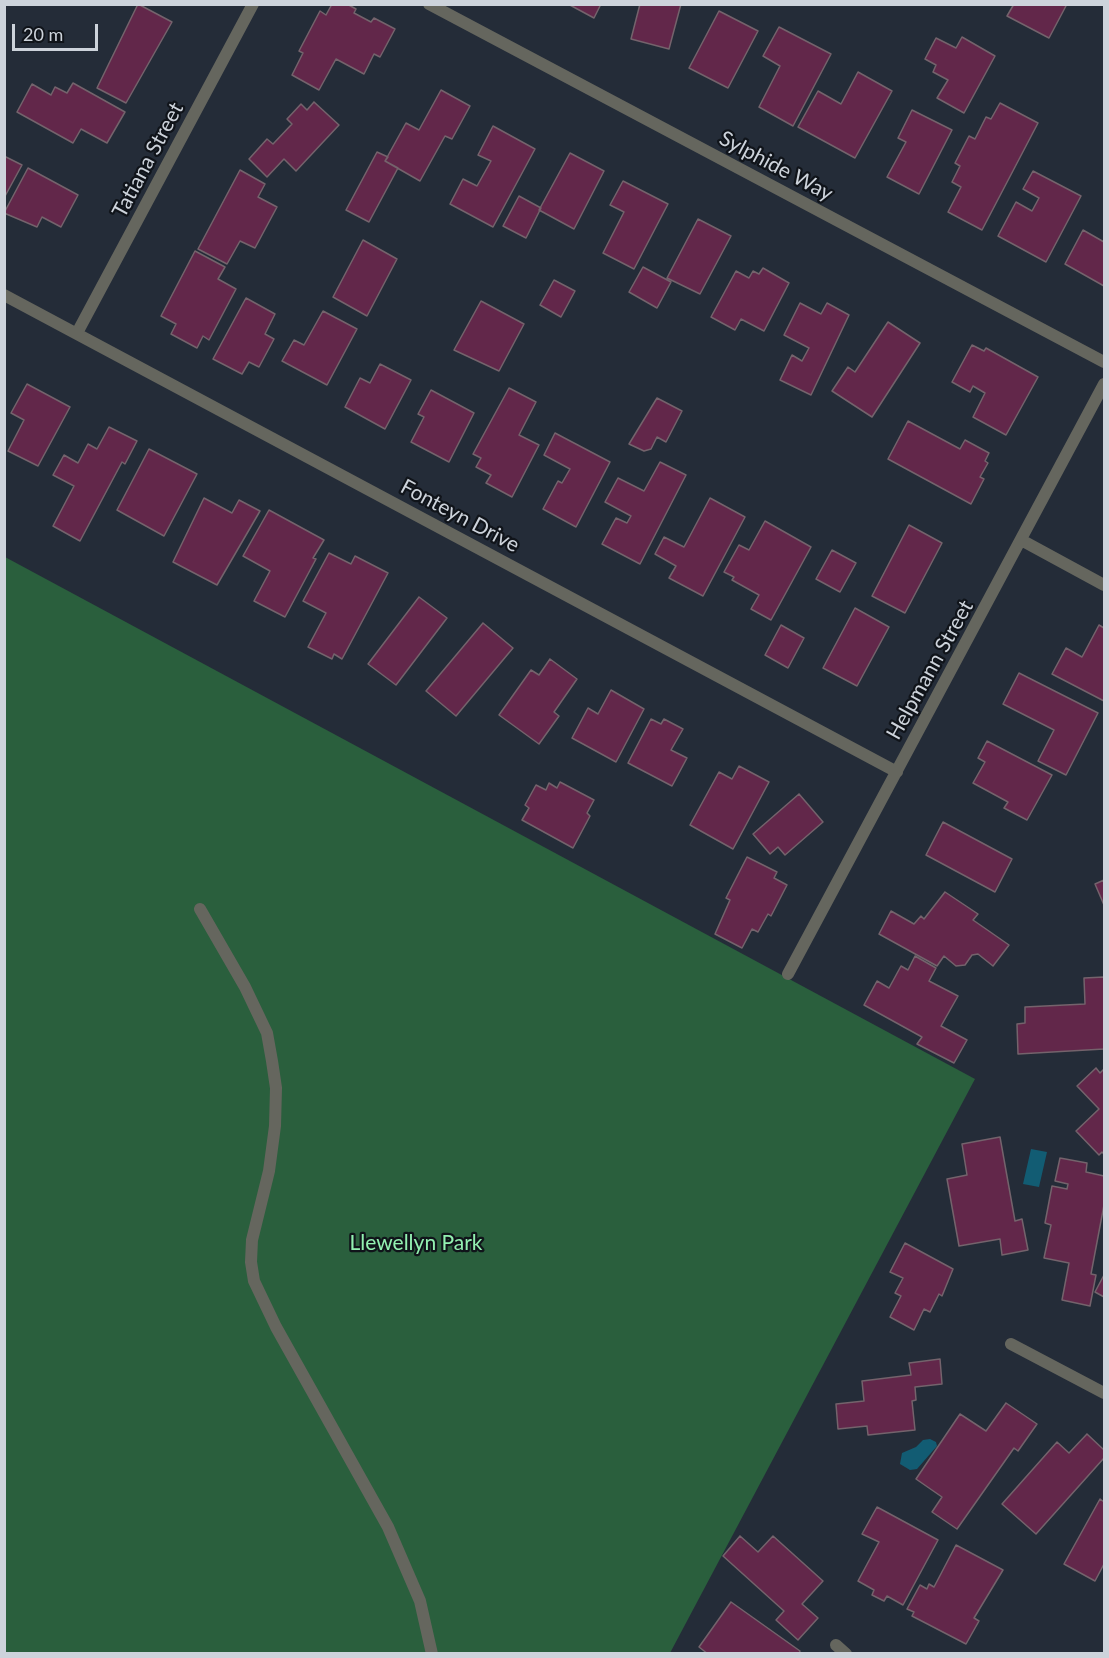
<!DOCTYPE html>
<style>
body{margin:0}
#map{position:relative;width:1109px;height:1658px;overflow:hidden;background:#242c38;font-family:Lato,sans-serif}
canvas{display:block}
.frame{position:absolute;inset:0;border:6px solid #cdd3db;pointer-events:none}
.scale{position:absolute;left:12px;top:24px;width:86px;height:27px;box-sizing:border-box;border:3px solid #cdd3db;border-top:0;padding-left:8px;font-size:18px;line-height:21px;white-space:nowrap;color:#cdd3db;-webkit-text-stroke:4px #10141a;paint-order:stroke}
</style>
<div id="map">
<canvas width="1109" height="1658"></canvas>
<div class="frame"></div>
<div class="scale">20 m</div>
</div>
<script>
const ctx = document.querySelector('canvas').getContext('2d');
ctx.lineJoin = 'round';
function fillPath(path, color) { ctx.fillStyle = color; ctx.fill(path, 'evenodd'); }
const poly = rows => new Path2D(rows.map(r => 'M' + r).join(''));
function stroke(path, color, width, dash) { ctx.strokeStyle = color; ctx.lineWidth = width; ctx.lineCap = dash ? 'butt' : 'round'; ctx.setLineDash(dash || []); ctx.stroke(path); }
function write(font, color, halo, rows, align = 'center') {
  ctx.font = font + ' Lato,sans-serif'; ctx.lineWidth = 4.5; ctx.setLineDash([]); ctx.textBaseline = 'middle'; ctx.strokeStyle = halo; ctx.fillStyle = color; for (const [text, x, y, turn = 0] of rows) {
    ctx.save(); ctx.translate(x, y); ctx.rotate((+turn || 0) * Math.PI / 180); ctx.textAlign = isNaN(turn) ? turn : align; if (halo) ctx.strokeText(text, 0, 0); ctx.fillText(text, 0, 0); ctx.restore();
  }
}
fillPath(poly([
 [5,557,975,1079,670,1653,5,1653]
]), '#2a5f3d');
fillPath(poly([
 [1031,1149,1047,1152,1039,1187,1023,1184],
 [930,1439,936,1442,937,1446,917,1469,910,1470,900,1464,902,1453,916,1447,923,1440]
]), '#125c73');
const building = poly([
 [138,4,172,22,126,103,97,88,138,4],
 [332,4,347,4,356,9,354,13,371,22,374,18,395,29,380,57,374,54,364,74,336,59,319,90,292,75,303,53,299,51,320,11,326,15,332,4],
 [568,4,601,4,594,18,568,4],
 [640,4,681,4,669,49,631,39,640,4],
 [1014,4,1067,4,1049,38,1007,16,1014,4],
 [719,11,758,31,728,88,689,68,719,11],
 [779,27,831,54,793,126,759,107,780,66,763,56,779,27],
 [962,37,995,56,964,113,937,98,948,80,933,72,936,65,925,59,936,38,956,48,962,37],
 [858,72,892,91,855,158,798,127,818,91,841,104,858,72],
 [73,83,125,112,107,143,81,129,73,143,17,112,32,84,51,95,55,87,67,93,73,83],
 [441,90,470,106,452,139,445,136,420,181,385,161,406,123,419,130,441,90],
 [314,102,339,125,296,171,284,159,267,177,249,159,267,139,273,144,292,124,287,119,301,104,307,110,314,102],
 [1000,103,1038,123,982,230,948,212,961,187,952,182,960,166,955,163,969,136,975,139,986,117,991,119,1000,103],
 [912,110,952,130,919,194,887,177,906,142,898,138,912,110],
 [493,126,535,149,493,227,450,204,463,179,477,186,491,161,478,155,493,126],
 [377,152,388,157,385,161,398,168,369,222,346,210,377,152],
 [570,153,604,171,574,229,539,210,570,153],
 [4,156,22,165,4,198,4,156],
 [28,168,78,195,61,227,42,217,37,227,4,213,28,168],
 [240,170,265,184,258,197,277,207,255,248,240,241,227,264,198,249,240,170],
 [1033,171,1081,196,1046,262,998,236,1016,202,1032,211,1039,198,1023,189,1033,171],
 [623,181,668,204,634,269,603,253,624,212,610,205,623,181],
 [519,196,541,208,526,238,503,226,519,196],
 [698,219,731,236,700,294,667,278,698,219],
 [1083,230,1104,242,1104,286,1065,264,1083,230],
 [363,240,397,259,367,316,333,297,363,240],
 [195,251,225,267,218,279,236,289,209,340,203,336,197,348,171,334,176,324,161,316,195,251],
 [643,267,671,282,657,308,629,292,643,267],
 [763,268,789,283,764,331,741,319,735,330,711,317,736,271,749,278,753,271,759,274,763,268],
 [554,280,575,291,561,317,540,305,554,280],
 [246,298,275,314,265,334,274,339,259,367,249,362,242,374,213,359,246,298],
 [481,301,524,324,499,371,454,350,481,301],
 [800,303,821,314,827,303,849,315,811,395,780,380,792,355,802,361,809,348,784,335,800,303],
 [323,311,357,329,327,385,282,361,294,340,304,345,323,311],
 [888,322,920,343,872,417,832,391,848,367,855,372,888,322],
 [972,345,984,351,986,348,1038,377,1006,435,973,417,985,393,973,386,970,392,952,382,972,345],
 [380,364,411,380,385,429,345,407,360,378,370,383,380,364],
 [27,384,70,407,38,466,8,451,24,420,11,413,27,384],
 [509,388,536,402,519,435,539,445,512,497,486,483,491,475,476,467,481,458,473,454,509,388],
 [431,390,474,413,449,462,411,442,424,417,418,414,431,390],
 [657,398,682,411,666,442,657,437,651,449,644,451,629,444,657,398],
 [908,421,960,449,965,440,989,453,985,461,988,463,980,477,984,479,971,504,888,459,908,421],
 [109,427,137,441,125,464,122,462,80,541,53,526,74,486,53,475,64,455,78,463,88,444,97,449,109,427],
 [555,433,610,462,576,527,543,509,558,481,562,483,570,469,544,455,555,433],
 [149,449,197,474,164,536,117,510,149,449],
 [660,462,686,475,640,564,602,544,616,518,627,523,631,516,605,502,618,478,644,491,660,462],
 [204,498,232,513,239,500,260,511,217,585,173,562,204,498],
 [710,498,745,517,703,596,669,578,676,566,655,554,664,537,684,547,710,498],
 [269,510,324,540,313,558,316,559,285,617,254,601,270,571,243,556,269,510],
 [765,521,811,547,771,620,751,609,759,595,732,580,734,577,724,572,739,545,749,550,765,521],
 [909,525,942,543,905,613,872,596,909,525],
 [832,550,856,563,840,592,816,579,832,550],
 [329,553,351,564,355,556,388,573,342,659,334,654,332,659,308,647,326,613,303,601,329,553],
 [419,597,447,618,396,685,368,664,419,597],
 [855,608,889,627,857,686,823,668,855,608],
 [483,623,513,648,456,716,426,691,483,623],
 [781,625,804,638,788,668,765,655,781,625],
 [1099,625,1104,628,1104,701,1052,674,1066,648,1082,657,1099,625],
 [550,659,577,679,554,712,559,716,539,744,499,715,531,670,539,675,550,659],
 [1019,673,1098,713,1066,775,1038,761,1054,730,1003,704,1019,673],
 [611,690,644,709,616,762,572,738,588,708,598,714,611,690],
 [651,719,661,724,664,719,683,729,671,750,687,758,672,786,628,763,651,719],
 [987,741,1052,775,1027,820,1004,808,1008,802,973,783,985,762,978,758,987,741],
 [739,766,769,782,733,849,690,825,719,772,732,779,739,766],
 [560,782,594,800,587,813,590,816,573,848,522,820,529,808,525,805,536,785,546,790,549,783,557,788,560,782],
 [799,794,823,822,785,855,778,847,770,854,753,834,799,794],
 [943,822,1012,859,995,892,926,855,943,822],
 [747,857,777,872,774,878,787,885,771,916,768,914,758,932,752,929,742,948,715,934,730,900,726,898,747,857],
 [1104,880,1104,905,1095,884,1104,880],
 [945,892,978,914,973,920,1009,945,993,966,978,954,972,955,965,965,956,966,944,956,937,966,879,934,891,911,914,924,921,916,924,919,945,892],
 [915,956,936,968,929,981,958,996,941,1026,967,1040,954,1063,917,1044,922,1037,864,1005,877,981,889,988,901,966,908,970,915,956],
 [1104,977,1104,1049,1018,1054,1017,1024,1025,1023,1025,1007,1085,1004,1084,978,1104,977],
 [1096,1068,1100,1073,1104,1069,1104,1154,1102,1152,1099,1155,1076,1131,1099,1109,1077,1086,1096,1068],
 [1000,1137,1015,1221,1022,1219,1028,1250,1002,1255,1000,1239,959,1246,947,1179,967,1175,962,1144,1000,1137],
 [1060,1158,1087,1163,1086,1172,1104,1176,1104,1205,1091,1274,1096,1275,1090,1306,1062,1300,1069,1263,1044,1258,1051,1225,1045,1223,1052,1186,1067,1189,1068,1184,1055,1181,1060,1158],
 [905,1243,953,1269,942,1296,939,1294,930,1312,924,1309,914,1330,890,1317,901,1296,895,1293,903,1278,890,1272,905,1243],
 [1104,1275,1104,1297,1095,1292,1104,1275],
 [940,1359,942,1384,915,1387,916,1400,912,1401,915,1430,868,1435,867,1426,838,1429,836,1404,864,1401,862,1381,911,1375,909,1363,940,1359],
 [1006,1403,1037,1424,1018,1451,1014,1448,957,1529,932,1512,942,1497,916,1479,960,1414,986,1431,1006,1403],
 [1087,1434,1104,1450,1104,1458,1036,1534,1002,1504,1057,1442,1069,1453,1087,1434],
 [1100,1499,1104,1502,1104,1564,1095,1581,1064,1564,1100,1499],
 [877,1507,938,1540,903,1605,887,1596,884,1601,872,1595,874,1590,858,1581,879,1542,862,1534,877,1507],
 [740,1536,758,1552,773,1536,823,1581,802,1604,818,1618,798,1640,776,1620,784,1611,723,1556,740,1536],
 [956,1545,1003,1570,974,1618,979,1621,966,1644,912,1616,914,1612,907,1609,920,1585,927,1589,929,1584,934,1587,956,1545],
 [731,1602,800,1651,799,1654,708,1654,699,1647,731,1602]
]);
fillPath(building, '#62274a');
stroke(building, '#74636c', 1.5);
stroke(poly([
 [200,909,245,987,267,1033,272,1061,276,1088,275,1126,269,1171,252,1240,251,1262,254,1281,276,1327,388,1527,420,1601,432,1654]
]), '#65665e', 12);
stroke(poly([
 [429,4,1104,362],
 [4,295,897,772],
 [77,333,253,4],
 [1023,541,1104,585],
 [788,974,1104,384],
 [1011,1344,1104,1393],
 [836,1645,846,1654]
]), '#65665e', 12);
write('21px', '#cdd3db', '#10141a', [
 ["Tatiana Street",148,160,-62],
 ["Sylphide Way",776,166,28],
 ["Fonteyn Drive",460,516,28],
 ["Helpmann Street",930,670,-61]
]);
write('21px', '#93f1b1', '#10141a', [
 ["Llewellyn Park",416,1243]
]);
</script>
